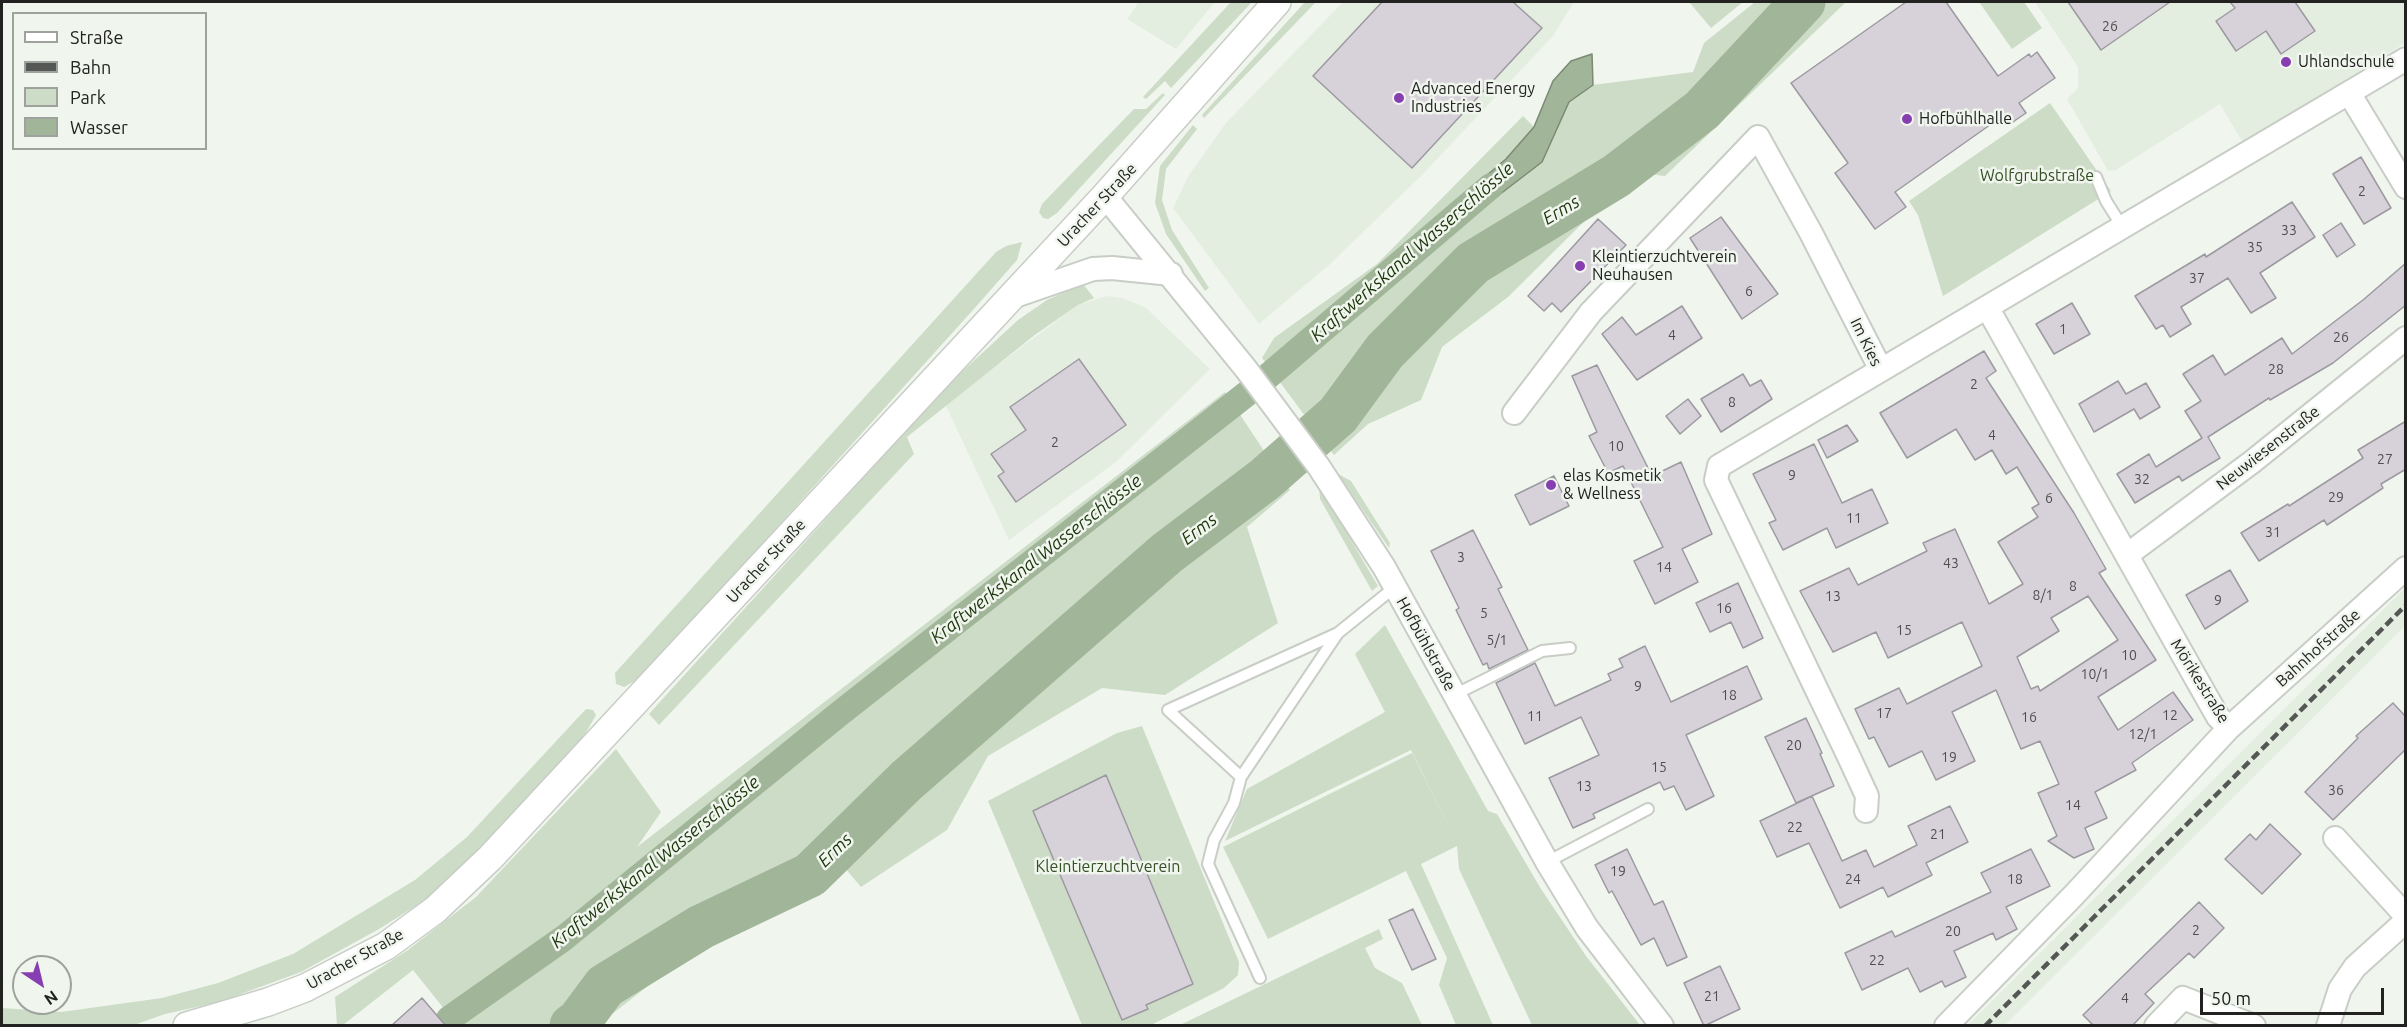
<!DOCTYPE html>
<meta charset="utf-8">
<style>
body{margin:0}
#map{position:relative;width:2407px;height:1027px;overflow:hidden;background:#f0f5ee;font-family:Ubuntu,sans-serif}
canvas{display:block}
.frame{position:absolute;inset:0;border:3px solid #222321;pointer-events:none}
.legend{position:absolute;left:12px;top:12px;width:195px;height:138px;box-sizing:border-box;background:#f0f5ee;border:2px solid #9ea19c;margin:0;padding:8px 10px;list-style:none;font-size:18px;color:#222321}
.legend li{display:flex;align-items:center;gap:12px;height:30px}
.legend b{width:30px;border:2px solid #9ea19c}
.north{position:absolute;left:12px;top:955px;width:60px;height:60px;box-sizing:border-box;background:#f0f5ee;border:2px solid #9ea19c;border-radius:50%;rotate:145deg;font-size:16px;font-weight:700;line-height:24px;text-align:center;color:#222321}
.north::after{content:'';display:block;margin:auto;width:21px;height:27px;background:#863eb1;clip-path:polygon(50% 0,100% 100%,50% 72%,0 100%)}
.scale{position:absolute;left:2200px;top:988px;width:184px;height:27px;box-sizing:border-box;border:3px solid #222321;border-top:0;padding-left:8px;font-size:18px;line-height:21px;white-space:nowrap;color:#222321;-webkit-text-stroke:4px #f0f5ee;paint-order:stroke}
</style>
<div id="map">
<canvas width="2407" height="1027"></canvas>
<div class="frame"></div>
<ul class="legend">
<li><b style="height:8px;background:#fff"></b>Straße</li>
<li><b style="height:8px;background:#555754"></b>Bahn</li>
<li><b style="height:16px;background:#cddcc7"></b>Park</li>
<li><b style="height:16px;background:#a1b599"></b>Wasser</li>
</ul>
<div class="north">N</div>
<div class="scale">50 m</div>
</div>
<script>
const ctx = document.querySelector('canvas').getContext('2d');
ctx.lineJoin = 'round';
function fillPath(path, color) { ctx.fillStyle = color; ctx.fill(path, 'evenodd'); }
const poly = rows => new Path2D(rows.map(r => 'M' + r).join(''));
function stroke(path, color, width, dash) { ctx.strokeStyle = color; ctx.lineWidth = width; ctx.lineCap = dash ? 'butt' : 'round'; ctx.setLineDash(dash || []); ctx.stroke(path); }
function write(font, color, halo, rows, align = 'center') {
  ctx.font = font + ' Ubuntu,sans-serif'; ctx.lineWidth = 5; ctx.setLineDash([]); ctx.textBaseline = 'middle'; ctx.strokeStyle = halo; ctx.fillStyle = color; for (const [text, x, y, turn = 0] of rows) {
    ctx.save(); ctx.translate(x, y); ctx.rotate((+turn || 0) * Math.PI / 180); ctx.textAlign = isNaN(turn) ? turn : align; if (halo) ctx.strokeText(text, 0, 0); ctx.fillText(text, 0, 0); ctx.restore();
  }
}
fillPath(poly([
 [1139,2,1215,2,1176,49,1127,19],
 [1343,2,1574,2,1553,36,1421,176,1329,265,1259,324,1173,208,1189,175,1226,123],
 [2035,2,2405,2,2405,43,2243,143,2220,104,2116,170,2108,171,2067,99,2078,88,2078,67],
 [1106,296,1122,298,1145,307,1210,369,1116,462,1009,540,945,404,1078,305],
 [2405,588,2405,626,2005,1025,1968,1025]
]), '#e4eee0');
fillPath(poly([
 [1231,2,1252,2,1171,88,1165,81,1146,99,1143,97],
 [1305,2,1316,2,1204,118,1202,115],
 [1689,2,1743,2,1711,28],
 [1755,2,1846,2,1665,176,1648,174,1618,188,1508,297,1442,347,1421,400,1368,424,1334,455,1262,358,1274,338,1377,264,1523,116,1534,127,1506,159,1459,199,1469,218,1542,162,1569,102,1593,85,1693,72,1704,43],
 [1979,2,2024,2,2042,28,2012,49],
 [1163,93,1165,95,1057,213,1048,219,1043,218,1039,212,1042,204,1134,109,1146,109],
 [2050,103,2111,191,1943,296,1918,215,1909,201],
 [1193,125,1197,129,1166,169,1162,200,1172,230,1209,288,1205,291,1166,234,1155,203,1160,166],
 [1022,242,1017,260,972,311,680,635,638,679,624,687,616,684,615,673,996,252,1006,246],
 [1083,284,1094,298,1078,305,1036,334,907,437,914,454,659,725,649,714,883,456,927,404,1018,320,1047,300],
 [1225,392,1290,490,1247,527,1278,623,1165,695,1102,688,988,756,947,830,861,887,839,861,726,925,598,1025,463,1025,445,1010,413,970,343,1025,337,1025,335,997,408,950,476,897,616,749,661,812,637,847],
 [1338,474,1351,481,1390,543,1389,548],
 [1319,486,1378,586,1372,591,1320,499],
 [1385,625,1488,811,1497,814,1541,889,1586,956,1640,1025,1532,1025,1459,869,1457,846,1421,864,1493,1025,1456,1025,1439,985,1447,958,1406,871,1268,939,1223,847,1412,753,1456,841,1411,750,1225,841,1247,789,1385,712,1355,654],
 [586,709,593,710,596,715,580,743,481,854,427,899,379,929,301,972,219,1002,165,1014,134,1025,2,1025,2,1008,61,1012,162,998,218,983,293,954,415,880,467,837],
 [1142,726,1239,962,1238,975,1224,988,1151,1025,1082,1025,988,801,1117,733],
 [1379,929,1383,939,1365,948,1375,968,1402,983,1422,1025,1180,1025]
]), '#cddcc7');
const water = poly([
 [1592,54,1593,85,1569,102,1542,162,1469,218,1459,199,1506,159,1534,127,1553,81,1571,61,1592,54]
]);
fillPath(water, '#a1b599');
stroke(water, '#7b8975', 1.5);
stroke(poly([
 [449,1019,564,938,839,714,1254,388,1491,186]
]), '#a1b599', 26);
stroke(poly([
 [572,1026,579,1021,605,986,701,927,810,875,906,781,1167,553,1265,479,1338,415,1385,351,1473,263,1616,176,1702,110,1803,2]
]), '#a1b599', 45);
const building = poly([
 [1382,2,1513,2,1542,28,1412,168,1313,76,1382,2],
 [1906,2,1946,2,1998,76,2029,54,2031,57,2037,52,2055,78,2019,103,2026,113,2010,124,2004,115,1895,192,1906,207,1875,229,1835,173,1848,163,1791,83,1906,2],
 [2068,2,2170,2,2101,50,2068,2],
 [2230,2,2295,2,2315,31,2281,54,2266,31,2236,51,2216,21,2235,8,2230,2],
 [2361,157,2391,208,2364,224,2333,174,2361,157],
 [2292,202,2315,237,2260,273,2276,298,2251,313,2228,278,2181,307,2191,324,2170,337,2163,325,2156,329,2135,296,2205,254,2206,257,2292,202],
 [1721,217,1778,294,1742,319,1690,238,1721,217],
 [1598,219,1626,245,1561,312,1552,303,1544,311,1528,296,1598,219],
 [2341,223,2355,245,2337,257,2323,235,2341,223],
 [2406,263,2406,305,2333,363,2270,400,2269,398,2208,437,2220,458,2182,481,2179,476,2135,503,2117,474,2149,454,2156,467,2202,438,2185,411,2201,401,2183,374,2213,355,2225,375,2282,338,2292,354,2363,300,2406,263],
 [2072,303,2090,334,2054,354,2036,324,2072,303],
 [1682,306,1702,338,1637,380,1602,334,1622,317,1636,335,1682,306],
 [1984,351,1996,371,1986,378,2074,513,2106,569,2099,573,2156,660,2098,697,2118,730,2173,692,2193,720,2132,763,2136,770,2095,792,2107,818,2085,828,2094,849,2074,858,2048,841,2057,836,2038,793,2059,784,2040,741,2021,749,1996,690,1952,712,1975,761,1936,780,1922,751,1889,767,1874,737,1869,739,1855,709,1899,688,1907,704,1982,666,1962,622,1888,658,1876,632,1833,652,1800,591,1849,568,1858,585,1927,551,1923,543,1955,529,1989,604,2023,584,1998,542,2038,517,2032,508,2039,504,2017,467,2006,474,1992,450,1975,460,1956,429,1907,458,1880,413,1984,351],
 [2088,596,2118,640,2040,691,2038,686,2031,689,2017,657,2059,631,2051,618,2088,596],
 [1079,359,1126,425,1016,502,998,476,1004,472,991,454,1026,430,1010,407,1079,359],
 [1597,365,1652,476,1681,462,1712,534,1682,549,1698,582,1655,604,1634,561,1663,547,1623,466,1608,473,1589,436,1597,432,1572,376,1597,365],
 [1743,374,1750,386,1761,380,1772,399,1721,432,1701,399,1743,374],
 [2118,381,2126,394,2146,383,2160,407,2140,419,2134,409,2094,432,2079,404,2118,381],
 [1688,399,1701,416,1680,434,1666,416,1688,399],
 [2406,421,2406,469,2381,484,2383,488,2327,525,2324,520,2259,561,2241,533,2288,504,2289,506,2363,458,2358,450,2406,421],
 [1847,425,1858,441,1827,458,1818,440,1847,425],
 [1814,444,1842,503,1872,489,1888,523,1836,548,1827,528,1783,550,1769,523,1776,520,1753,474,1814,444],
 [1554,476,1569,506,1530,525,1515,495,1554,476],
 [1473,530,1502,587,1498,589,1528,650,1489,669,1487,663,1483,665,1456,610,1459,608,1431,551,1473,530],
 [2230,570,2248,601,2205,629,2186,595,2230,570],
 [1738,583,1763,638,1743,648,1731,622,1710,632,1696,603,1738,583],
 [1645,646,1671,702,1747,666,1762,699,1686,735,1714,796,1686,810,1674,786,1664,790,1660,782,1593,814,1595,818,1573,828,1549,778,1599,755,1581,717,1525,744,1496,683,1535,663,1555,706,1611,680,1608,674,1623,667,1619,659,1645,646],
 [2393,703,2406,717,2406,749,2333,820,2305,792,2358,738,2356,736,2393,703],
 [1806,718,1822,753,1820,754,1834,786,1796,803,1765,737,1806,718],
 [1106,775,1193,984,1146,1005,1148,1009,1122,1020,1033,811,1106,775],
 [1812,796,1842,861,1866,850,1874,867,1917,845,1908,826,1950,806,1968,842,1926,863,1932,875,1888,897,1883,887,1840,908,1809,843,1777,857,1760,821,1812,796],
 [2270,824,2301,854,2262,894,2225,859,2250,834,2256,840,2270,824],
 [1627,849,1654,905,1663,901,1687,957,1667,966,1654,938,1641,945,1612,891,1609,893,1595,865,1627,849],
 [2031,849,2050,886,2006,907,2017,929,1996,940,1993,933,1954,951,1966,977,1945,987,1942,981,1920,992,1908,968,1862,990,1845,953,1892,931,1895,937,1991,892,1981,873,2031,849],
 [2199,902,2224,928,2194,958,2189,953,2145,994,2154,1003,2132,1026,2094,1026,2083,1015,2199,902],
 [1413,909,1436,959,1412,970,1389,920,1413,909],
 [1720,966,1740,1009,1704,1026,1684,983,1720,966],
 [422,998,446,1026,391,1026,422,998]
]);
fillPath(building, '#d7d2da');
stroke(building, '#9d99a0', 1.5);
const service = poly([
 [2096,177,2106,201,2123,228],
 [1338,633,1168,710,1241,777,1338,633,1395,587],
 [1454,695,1542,651,1570,648],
 [1241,777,1234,803,1214,840,1208,864,1260,978],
 [1547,862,1648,809]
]);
const minor = poly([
 [2349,93,2406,187],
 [1105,196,1246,369,1319,467,1384,567,1547,862,1587,928,1662,1026],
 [1012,297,1093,269,1112,268,1171,274],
 [1987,307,2193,673,2218,717,2229,728],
 [1514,413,1591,312,1758,137,1811,233,1881,370],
 [2127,555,2252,462,2406,338],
 [1866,811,1867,796,1849,757,1716,480,1719,466,2406,59],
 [2335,838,2406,916],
 [1946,1026,2073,896,2229,728,2406,568],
 [2156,1026,2183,998,2254,1026],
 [2328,1026,2340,989,2355,967,2406,921]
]);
const tertiary = poly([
 [187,1026,268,1002,305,988,386,946,435,910,491,857,1105,196,1277,2]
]);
stroke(service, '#c8cdc6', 14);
stroke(minor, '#c8cdc6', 26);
stroke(tertiary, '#c8cdc6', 30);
stroke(service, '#fff', 10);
stroke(minor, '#fff', 22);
stroke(tertiary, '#fff', 27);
stroke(poly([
 [1985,1026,2406,605]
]), '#555754', 4.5, [9, 4.5]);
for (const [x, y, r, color] of [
 [2286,62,6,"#863eb1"],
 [1399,98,6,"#863eb1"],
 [1907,119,6,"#863eb1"],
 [1580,266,6,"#863eb1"],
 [1551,485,6,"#863eb1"]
]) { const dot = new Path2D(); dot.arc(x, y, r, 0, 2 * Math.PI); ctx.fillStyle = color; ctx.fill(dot); stroke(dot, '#f0f5ee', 2); }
write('14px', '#4f4f4f', null, [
 ["26",2110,26],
 ["2",2362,191],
 ["33",2289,230],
 ["35",2255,247],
 ["37",2197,278],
 ["6",1749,291],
 ["1",2063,329],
 ["4",1672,335],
 ["26",2341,337],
 ["28",2276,369],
 ["2",1974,384],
 ["8",1732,402],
 ["4",1992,435],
 ["2",1055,442],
 ["10",1616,446],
 ["27",2385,459],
 ["9",1792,475],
 ["32",2142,479],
 ["29",2336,497],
 ["6",2049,498],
 ["11",1854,518],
 ["31",2273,532],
 ["3",1461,557],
 ["43",1951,563],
 ["14",1664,567],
 ["8",2073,586],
 ["8/1",2043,595],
 ["13",1833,596],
 ["9",2218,600],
 ["16",1724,608],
 ["5",1484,613],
 ["15",1904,630],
 ["5/1",1497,640],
 ["10",2129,655],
 ["10/1",2095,674],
 ["9",1638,686],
 ["18",1729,695],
 ["17",1884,713],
 ["12",2170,715],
 ["11",1535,716],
 ["16",2029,717],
 ["12/1",2143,734],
 ["20",1794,745],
 ["19",1949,757],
 ["15",1659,767],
 ["13",1584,786],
 ["36",2336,790],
 ["14",2073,805],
 ["22",1795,827],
 ["21",1938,834],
 ["19",1618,871],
 ["24",1853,879],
 ["18",2015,879],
 ["2",2196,930],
 ["20",1953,931],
 ["22",1877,960],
 ["21",1712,996],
 ["4",2125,998]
]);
write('16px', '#222321', '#f0f5ee', [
 ["Uhlandschule",2298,62],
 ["Advanced Energy",1411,89],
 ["Industries",1411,107],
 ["Hofbühlhalle",1919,119],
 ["Kleintierzuchtverein",1592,257],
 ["Neuhausen",1592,275],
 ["elas Kosmetik",1563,476],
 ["& Wellness",1563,494]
], 'left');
write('16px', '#345025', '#f0f5ee', [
 ["Wolfgrubstraße",2037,176],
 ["Kleintierzuchtverein",1108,867]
]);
write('16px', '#222321', '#f0f5ee', [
 ["Uracher Straße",1097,205,-47],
 ["Im Kies",1866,342,64],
 ["Neuwiesenstraße",2268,448,-38],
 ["Uracher Straße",766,561,-47],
 ["Hofbühlstraße",1426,644,61],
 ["Bahnhofstraße",2318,648,-42],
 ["Mörikestraße",2200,681,58],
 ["Uracher Straße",355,959,-29]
]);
write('italic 18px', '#1a3409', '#f0f5ee', [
 ["Erms",1561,210,-31],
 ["Kraftwerkskanal Wasserschlössle",1412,252,-41],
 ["Erms",1199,529,-37],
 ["Kraftwerkskanal Wasserschlössle",1036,559,-38],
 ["Erms",835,850,-44],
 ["Kraftwerkskanal Wasserschlössle",655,862,-39]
]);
</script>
